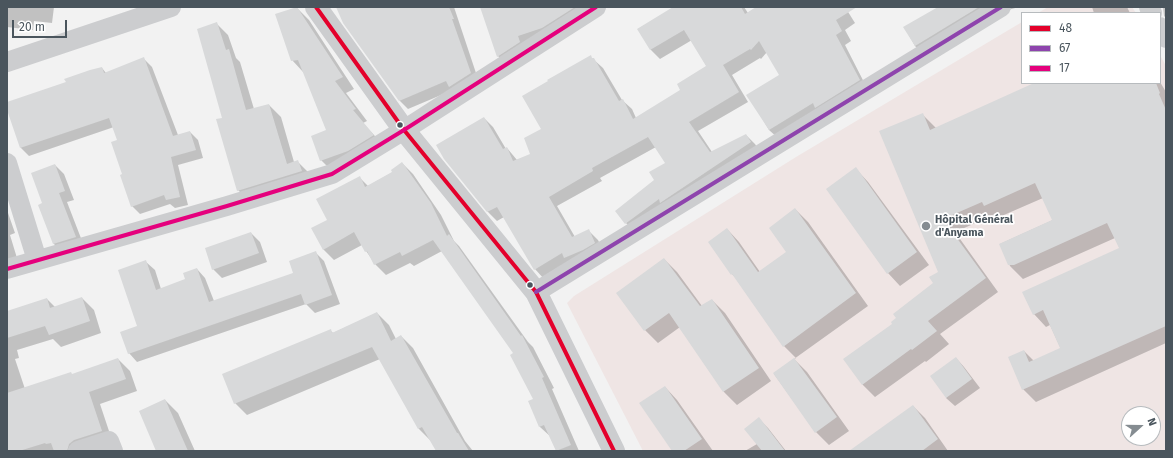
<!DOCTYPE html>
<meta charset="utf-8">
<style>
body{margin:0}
#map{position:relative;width:1173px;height:458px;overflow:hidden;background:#f2f2f2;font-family:"Fira Sans",sans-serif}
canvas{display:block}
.frame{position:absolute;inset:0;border:8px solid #4a555d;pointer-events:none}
.legend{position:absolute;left:1021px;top:12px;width:140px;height:72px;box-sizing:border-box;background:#fff;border:1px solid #b7bbbe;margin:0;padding:5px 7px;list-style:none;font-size:12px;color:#4a555d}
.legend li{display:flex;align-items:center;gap:8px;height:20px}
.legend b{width:20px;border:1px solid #b7bbbe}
.north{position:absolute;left:1121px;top:406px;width:40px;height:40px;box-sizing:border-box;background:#fff;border:1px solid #b7bbbe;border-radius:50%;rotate:69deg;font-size:11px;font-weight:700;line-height:16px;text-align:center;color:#4a555d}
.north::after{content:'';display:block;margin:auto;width:14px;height:18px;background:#858c91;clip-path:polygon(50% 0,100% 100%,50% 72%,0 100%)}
.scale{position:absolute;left:12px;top:20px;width:55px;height:18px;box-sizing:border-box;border:2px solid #4a555d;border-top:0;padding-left:5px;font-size:12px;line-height:14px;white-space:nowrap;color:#4a555d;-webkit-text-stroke:3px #fff;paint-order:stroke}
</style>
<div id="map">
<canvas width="1173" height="458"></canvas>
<div class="frame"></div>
<ul class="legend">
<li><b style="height:5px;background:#e4002b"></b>48</li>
<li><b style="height:5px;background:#8e44ad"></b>67</li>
<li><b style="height:5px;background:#e5007d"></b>17</li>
</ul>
<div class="north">N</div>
<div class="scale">20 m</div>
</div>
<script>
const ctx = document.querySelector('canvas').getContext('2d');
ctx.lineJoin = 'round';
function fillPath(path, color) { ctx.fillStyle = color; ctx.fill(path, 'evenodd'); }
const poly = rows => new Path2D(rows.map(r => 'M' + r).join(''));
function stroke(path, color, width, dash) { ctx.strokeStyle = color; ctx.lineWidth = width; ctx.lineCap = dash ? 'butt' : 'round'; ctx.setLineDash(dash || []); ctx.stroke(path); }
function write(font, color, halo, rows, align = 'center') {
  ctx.font = font + ' "Fira Sans",sans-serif'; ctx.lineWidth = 3.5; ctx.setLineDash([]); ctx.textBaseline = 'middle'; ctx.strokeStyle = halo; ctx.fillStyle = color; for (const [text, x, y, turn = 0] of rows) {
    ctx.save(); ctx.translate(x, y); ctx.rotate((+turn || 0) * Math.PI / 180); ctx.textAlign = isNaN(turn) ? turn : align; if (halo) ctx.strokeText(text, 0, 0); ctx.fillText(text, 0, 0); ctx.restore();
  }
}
fillPath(poly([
 [1048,7,1132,7,1136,13,1038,13],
 [1022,22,1022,83,1160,83,1160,55,1166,66,1166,451,643,451,567,303,574,296,796,157],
 [1129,414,1153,414,1153,438,1129,438]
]), '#efe5e4');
fillPath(poly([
 [7,7,54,7,52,23,34,21,33,30,7,27],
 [337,7,454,7,479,82,453,90,408,109,400,101],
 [481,7,602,7,509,68,498,56],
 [675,7,744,7,748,13,758,7,845,7,855,23,845,30,851,41,845,45,868,90,779,139,769,130,748,95,780,75,767,52,761,59,760,58,732,75,748,102,698,131,712,152,746,135,755,144,760,152,635,233,626,223,666,163,656,147,600,178,602,181,557,206,575,237,589,231,598,240,604,252,544,279,535,269,504,217,497,221,488,212,445,159,484,118,493,127,506,149,507,148,517,160,531,155,542,129,593,59,603,68,622,100,632,109,636,118,682,90,707,67,692,40,660,59,651,50,638,29],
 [940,7,1019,7,1008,10,928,59,915,46,905,28],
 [1092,7,1127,7,1130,13,1094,13],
 [1163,7,1166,7,1166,18,1164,16],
 [297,8,309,20,354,89,346,93,367,121,363,123,385,147,333,172,321,160,327,131,304,73,292,60],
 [217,24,228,35,236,58,240,62,254,109,269,105,281,117,294,162,297,161,309,173,250,202,238,190,224,118],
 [144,59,152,67,178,135,190,132,198,140,203,158,178,165,188,205,175,208,170,204,140,214,132,206,123,175,118,141,114,127,29,156,21,148,7,107,7,103,67,83,102,68,106,73],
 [1160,82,1166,92,1166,343,1036,402,1023,389,1024,351,1034,361,1061,349,1050,325,1046,327,1034,314,1120,249,1115,238,1023,279,1010,266,1000,244,1053,220,1043,198,997,218,994,215,955,232,998,292,940,334,949,344,926,362,925,361,875,397,862,384,893,324,934,283,939,272,922,114,936,128,1037,83,1160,83],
 [402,163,413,174,441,215,454,241,459,246,528,342,533,347,554,388,552,389,579,451,557,451,551,437,540,427,529,402,535,399,515,353,442,251,414,266,410,263,386,275,375,264,362,245,334,260,323,249,328,220,360,178,368,186,393,172],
 [55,165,64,174,74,200,67,202,84,246,62,252,53,243,43,204],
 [856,169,868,182,929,265,900,286,888,273],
 [795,209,808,222,868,306,794,359,807,372,849,431,829,445,816,432,774,374,796,358,784,346,739,281,732,274,727,229,739,242,760,272,788,252],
 [7,210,15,233,10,235,20,268,7,272],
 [251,233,260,242,267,262,222,278,213,269],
 [315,252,324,261,340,304,315,313,306,304,137,362,129,353,139,327,146,262,155,270,161,289,186,280,197,269,205,278,214,301,295,273],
 [664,259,677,272,702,306,712,300,725,313,771,381,737,405,724,392,680,327,658,343,645,330,618,293],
 [82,298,94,310,101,333,61,347,53,339,17,350,19,358,15,359,25,389,72,375,118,359,130,371,137,391,100,404,113,443,89,451,7,451,7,312,47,299,55,307],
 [377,313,389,325,396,339,401,336,413,348,465,441,473,451,437,451,431,441,419,429,380,359,247,415,235,403,331,331,333,333],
 [956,358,964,367,980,388,955,406,946,398],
 [665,387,677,400,713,451,674,451],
 [165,400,178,413,195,451,158,451],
 [913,406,925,418,948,451,851,451],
 [759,419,768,428,786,451,745,451,757,444]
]), '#0003');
fillPath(poly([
 [297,7,343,77,335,81,356,109,353,110,374,135,348,151,320,161,311,136,326,130,298,60,291,61,275,14],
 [336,7,449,7,454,19,452,19,471,73,449,87,446,81,399,101,343,23],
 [480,7,575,7,542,28,518,36,520,42,497,57],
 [673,7,741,7,745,14,756,7,857,7,836,20,842,31,836,35,860,80,815,108,813,103,769,130,746,95,779,75,759,41,751,50,750,49,723,65,739,92,689,122,710,152,746,134,751,142,660,203,659,199,625,224,615,211,654,180,649,172,665,163,648,137,592,168,593,171,549,197,572,237,589,229,595,243,583,250,564,258,562,253,534,270,497,207,487,212,444,159,436,145,484,117,503,149,507,147,513,161,530,154,524,138,541,129,522,96,548,81,547,80,591,55,592,58,594,58,619,101,623,99,633,119,680,90,677,84,706,66,684,30,650,50,637,29],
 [938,7,979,7,915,46,903,27],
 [217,22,226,50,229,49,246,110,269,104,287,164,298,160,302,171,237,191,216,119,222,118,197,29],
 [144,57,173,136,190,131,196,150,171,157,180,197,166,200,164,195,131,207,120,175,122,174,111,142,117,140,109,118,20,148,7,110,7,102,66,82,64,79,90,70,102,67,104,73],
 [1034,83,1156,83,1160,93,1159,94,1166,110,1166,326,1022,390,1008,357,1024,350,1029,362,1060,348,1043,310,1033,315,1022,292,1119,248,1107,223,1014,265,1008,265,999,244,1052,220,1035,183,984,206,982,202,943,219,986,278,928,321,937,331,912,350,911,349,862,385,843,359,892,324,891,322,896,318,893,314,933,283,929,277,938,272,879,131,923,113,930,130],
 [402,162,431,203,447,236,449,234,521,336,522,335,544,377,542,378,571,445,556,451,544,425,539,427,528,401,533,399,510,355,513,353,433,240,402,256,400,252,374,265,367,251,365,252,354,232,323,250,311,228,327,220,316,199,360,176,365,187,392,172,391,170],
 [55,164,65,191,59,193,76,237,53,244,38,205,42,203,31,173],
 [856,167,917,252,887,274,826,189],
 [795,208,856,293,783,347,732,274,731,275,708,242,727,228,758,272,786,252,769,228],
 [251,232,259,253,212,270,205,248],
 [316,251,332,295,305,305,301,294,128,354,120,332,137,326,118,270,146,260,156,290,185,279,183,273,197,268,209,302,293,273,289,261],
 [664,258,700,306,712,299,759,368,723,392,669,313,644,331,616,293],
 [82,297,90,321,49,335,45,326,7,338,7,311,47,298,50,308],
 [377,312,391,341,401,335,457,433,458,433,469,451,436,451,422,427,418,429,372,347,234,404,222,374,331,329,332,333],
 [956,357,972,379,946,398,930,376],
 [118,358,126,379,89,392,102,431,74,440,69,444,67,451,54,451,51,443,46,444,45,443,19,451,7,451,7,393,71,372,72,374],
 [794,358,837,417,815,433,773,373],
 [665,386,702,439,684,451,672,451,639,403],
 [165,399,188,451,156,451,139,411],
 [913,405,938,439,922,451,849,451],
 [759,417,785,451,762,451,744,429]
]), '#d8d9da');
stroke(poly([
 [1149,7,1152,13],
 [1160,27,1166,38],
 [7,62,171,7],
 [7,163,37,260],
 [7,269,227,206,332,174,404,130,596,7],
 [536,292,1001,7],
 [78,451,109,441,113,451]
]), '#cccdcf', 20);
stroke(poly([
 [316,7,404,130,536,292,614,451]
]), '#cccdcf', 22);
stroke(poly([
 [316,7,404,130,536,292,614,451]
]), '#e4002b', 4);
stroke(poly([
 [536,292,1001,7]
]), '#8e44ad', 4);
stroke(poly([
 [7,269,227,206,332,174,404,130,596,7]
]), '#e5007d', 4);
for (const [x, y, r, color] of [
 [400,125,3.5,"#4a555d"],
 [926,226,5,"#858c91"],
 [530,285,3.5,"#4a555d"]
]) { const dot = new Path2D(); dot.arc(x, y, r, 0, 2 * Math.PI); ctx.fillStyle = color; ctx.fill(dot); stroke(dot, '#fff', 1.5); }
write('bold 11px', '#4a555d', '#fff', [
 ["Hôpital Général",935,220],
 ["d'Anyama",935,233]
], 'left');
</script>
